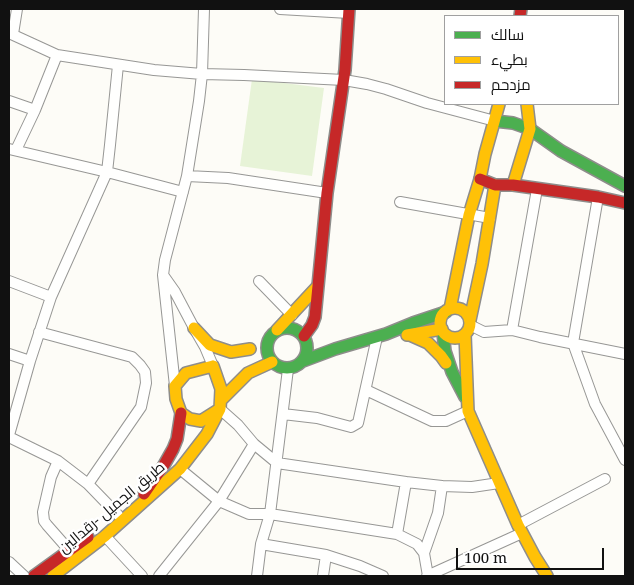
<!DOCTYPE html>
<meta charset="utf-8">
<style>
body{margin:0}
#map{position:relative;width:634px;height:585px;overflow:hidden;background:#fdfcf7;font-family:"Noto Serif",Cairo,serif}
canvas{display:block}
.frame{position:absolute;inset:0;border:10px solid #111;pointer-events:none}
.legend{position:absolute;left:444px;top:15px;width:175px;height:90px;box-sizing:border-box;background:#fff;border:1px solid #a0a0a0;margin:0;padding:6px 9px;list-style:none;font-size:15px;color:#111}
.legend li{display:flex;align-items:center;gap:10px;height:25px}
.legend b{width:25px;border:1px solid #a0a0a0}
.scale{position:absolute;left:456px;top:548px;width:148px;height:22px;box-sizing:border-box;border:2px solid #111;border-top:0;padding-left:6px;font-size:15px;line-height:18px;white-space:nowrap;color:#111;-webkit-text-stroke:4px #fff;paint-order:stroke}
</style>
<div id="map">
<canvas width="634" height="585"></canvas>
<div class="frame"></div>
<ul class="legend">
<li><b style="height:6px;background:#4caf50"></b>سالك</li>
<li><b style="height:6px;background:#ffc107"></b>بطيء</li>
<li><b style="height:6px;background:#c62828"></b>مزدحم</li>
</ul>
<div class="scale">100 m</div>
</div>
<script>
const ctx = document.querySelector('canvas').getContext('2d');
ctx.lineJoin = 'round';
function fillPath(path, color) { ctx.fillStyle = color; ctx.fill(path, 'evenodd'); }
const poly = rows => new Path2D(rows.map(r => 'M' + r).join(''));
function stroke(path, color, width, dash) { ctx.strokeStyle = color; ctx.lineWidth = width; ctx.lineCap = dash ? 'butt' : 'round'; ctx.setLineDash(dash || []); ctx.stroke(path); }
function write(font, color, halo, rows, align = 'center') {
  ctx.font = font + ' "Noto Serif",Cairo,serif'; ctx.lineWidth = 5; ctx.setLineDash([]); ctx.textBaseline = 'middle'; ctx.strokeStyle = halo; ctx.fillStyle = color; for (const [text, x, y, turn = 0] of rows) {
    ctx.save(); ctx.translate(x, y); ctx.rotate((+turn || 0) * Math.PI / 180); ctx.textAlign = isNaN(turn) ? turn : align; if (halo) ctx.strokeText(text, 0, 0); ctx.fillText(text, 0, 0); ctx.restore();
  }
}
fillPath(poly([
 [252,79,324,88,312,176,240,166]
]), '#e7f3d7');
const street = poly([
 [280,9,349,13],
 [9,33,57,55,154,70,202,74,244,75,344,80,367,84,386,89,427,103,495,121],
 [13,34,17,9],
 [9,101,35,110,57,55],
 [9,149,107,172,183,192],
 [16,150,35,110],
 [187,176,228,178,327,193],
 [598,197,573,343,595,404,625,460],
 [400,202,490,218],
 [163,275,175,292,194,328,205,347,213,366],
 [9,281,51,297],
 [259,281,292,315],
 [470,325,484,332,512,330,540,337,625,354],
 [512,330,537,189],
 [39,332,132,357,140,365,145,372,146,383,141,407,88,484],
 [9,354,30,361,51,297,107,172,110,145,118,65],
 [175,386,163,275,165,260,187,176,199,101,202,74,204,9],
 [366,390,432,421,446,421,468,411],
 [220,409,238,425,254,444],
 [283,414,317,418,351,427,358,423,377,337],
 [9,435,30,361],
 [9,437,58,461,88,484,118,515],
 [58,461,51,477,43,512,44,521,47,525,69,550],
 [180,469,219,501,249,514,270,514,397,534,417,544,424,553,428,576],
 [518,525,605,479],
 [397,534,406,482],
 [105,536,142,576],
 [261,544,326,555,360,566,383,576],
 [424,553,438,513,442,486],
 [9,562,24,576],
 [159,576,219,501,254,444,277,463,406,482,442,486,472,487,499,483],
 [257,576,261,544,270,514,288,369],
 [323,576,326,555],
 [427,576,522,533]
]);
const fast = poly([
 [495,121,513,123,530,129,561,151,625,186],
 '267 348a20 20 0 1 1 40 0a20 20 0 1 1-40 0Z',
 [443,333,445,351,452,372,465,397],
 [303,361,335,349,386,334,413,323,446,312]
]);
const slow = poly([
 [513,185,530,129,527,104],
 '440 323a15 15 0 1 1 30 0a15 15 0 1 1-30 0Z',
 [450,309,469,215,480,179,485,154,499,104],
 [470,320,482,264,495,185],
 [194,328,210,345,231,352,250,349],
 [277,330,317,287],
 [465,334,468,411,518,525,535,557,547,576],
 [407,335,442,329],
 [410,335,428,343,441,356,446,363],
 [213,366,221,389,220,409,201,421,190,419,181,413,176,399,175,386,186,373,213,366],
 [221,400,248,373,272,362],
 [53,576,105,536,180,469,207,434,220,409]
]);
const jam = poly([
 [520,16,521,9],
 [480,179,495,185,513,185,598,197,625,203],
 [304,336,312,325,315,317,327,193,345,70,349,9],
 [144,494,164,465,173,449,177,439,181,413],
 [34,576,88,537]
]);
stroke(street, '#979795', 12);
stroke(fast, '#8e8d8b', 14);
stroke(slow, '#8e8d8b', 14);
stroke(jam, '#8e8d8b', 14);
stroke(street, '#fffffe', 10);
stroke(fast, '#4caf50', 11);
stroke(slow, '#ffc107', 11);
stroke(jam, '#c62828', 11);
write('15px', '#111', '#fff', [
 ["طريق الجميل -رقدالين",112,508,-40]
]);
</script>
